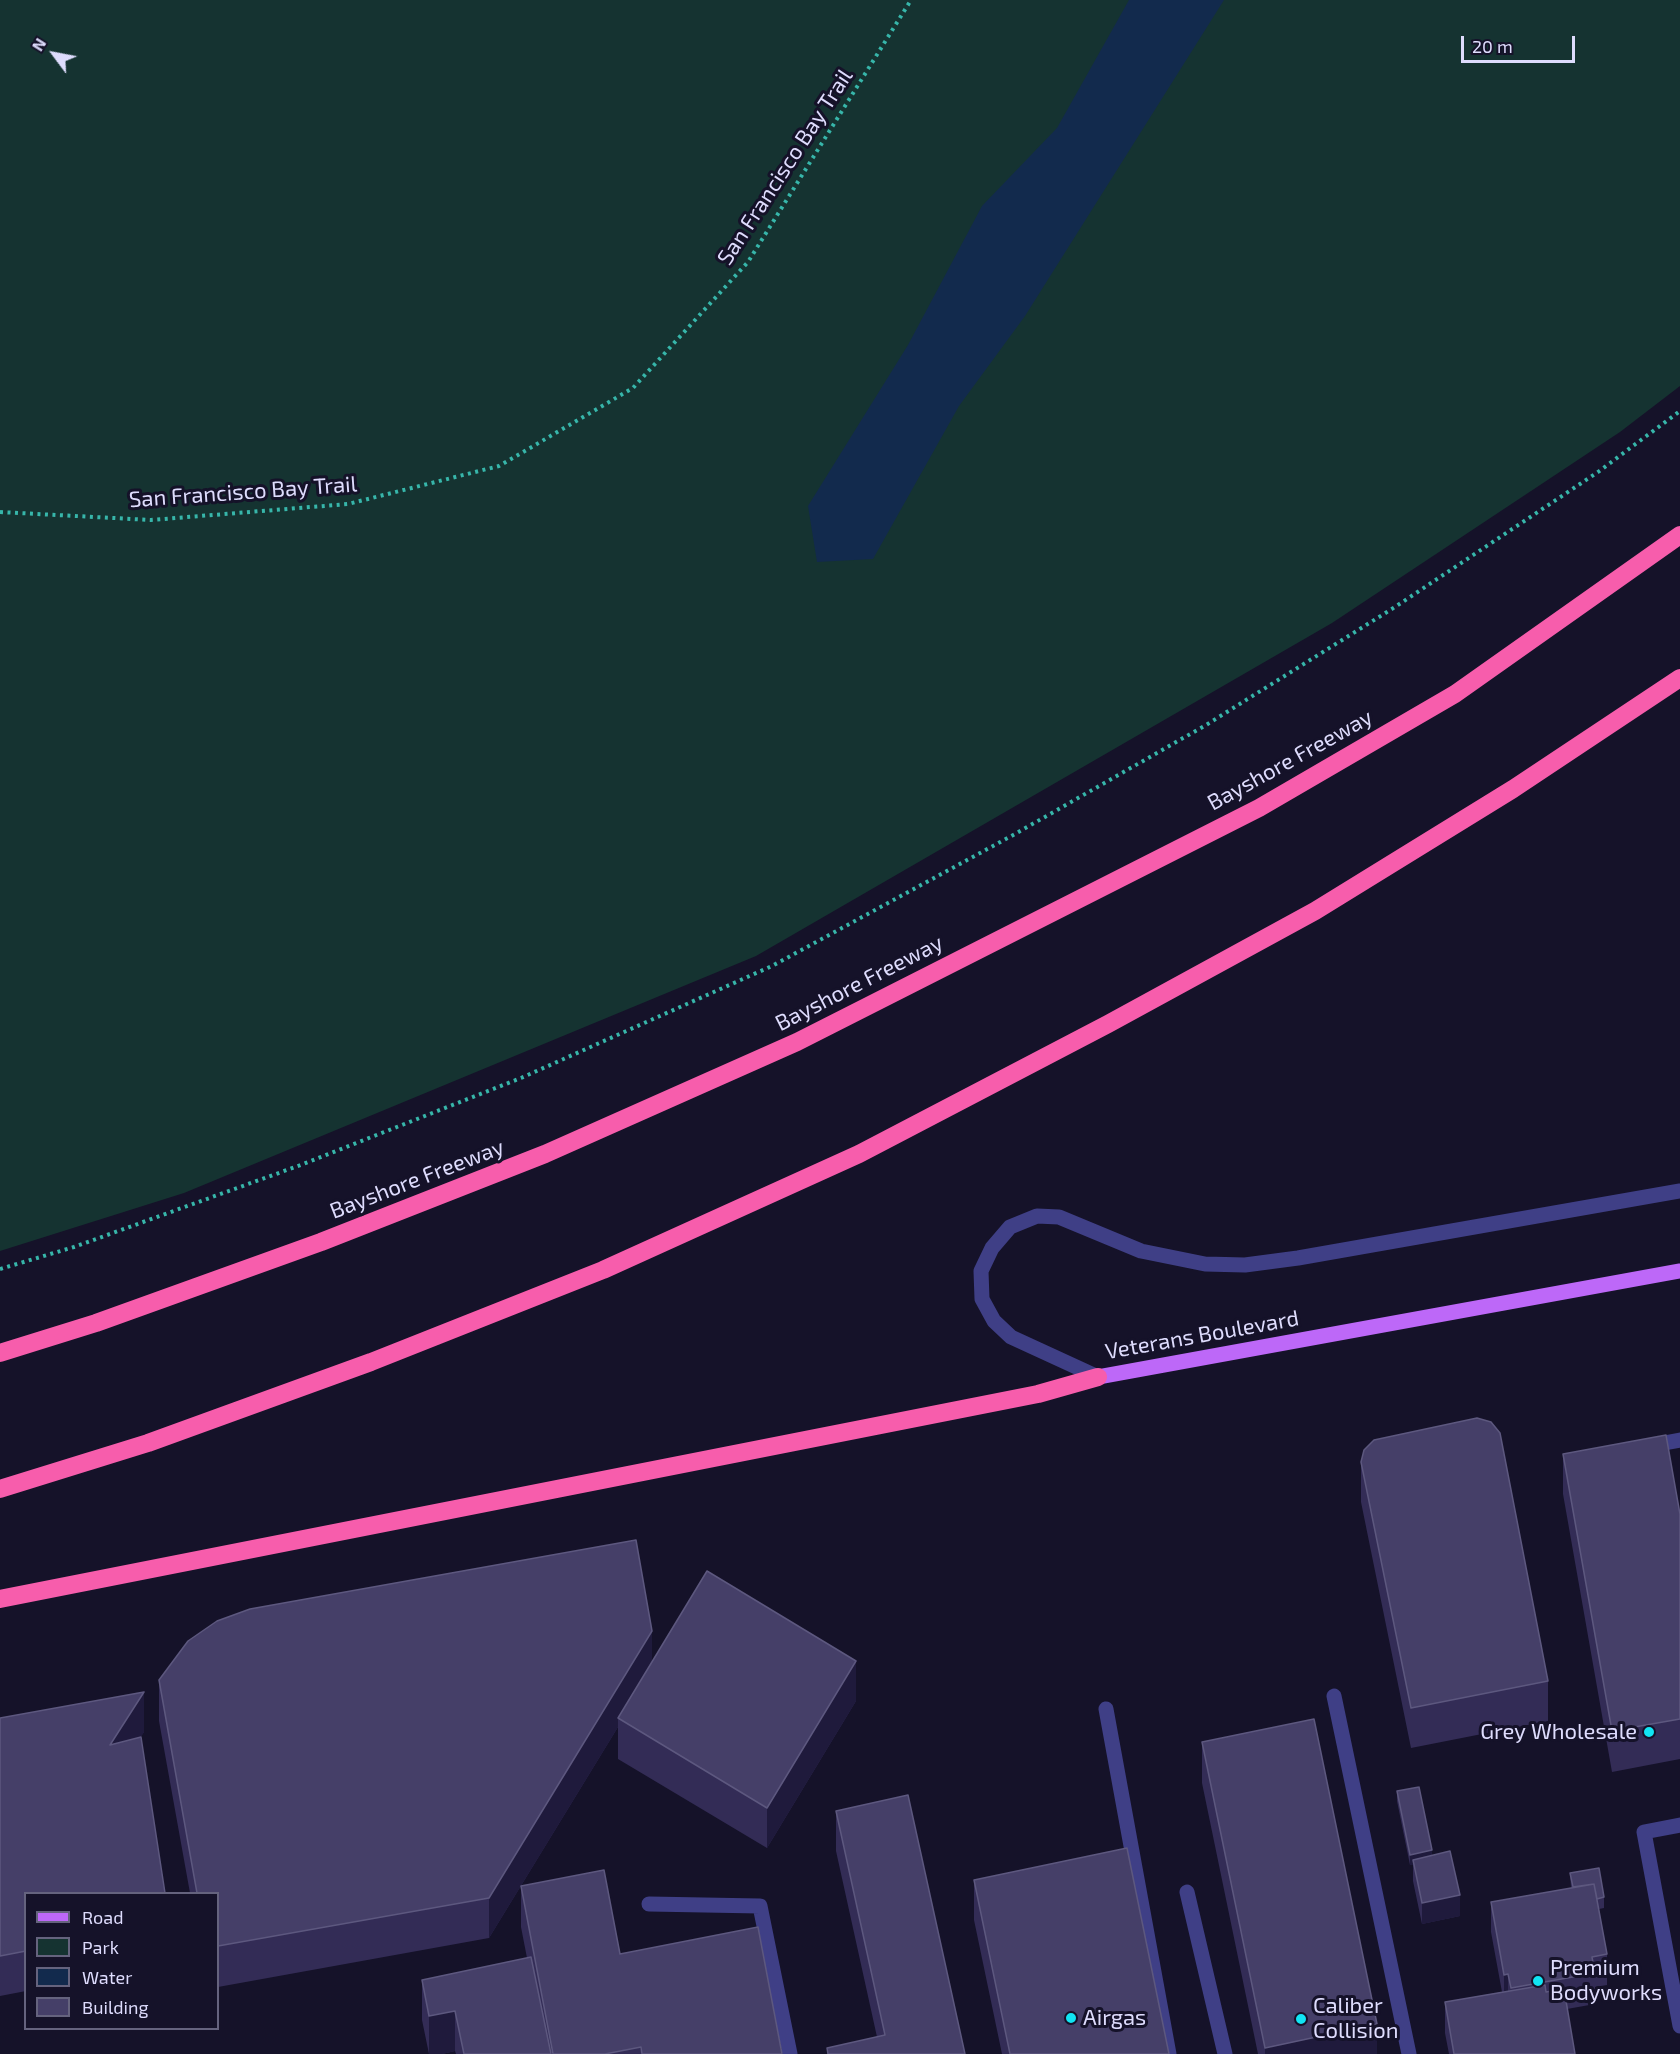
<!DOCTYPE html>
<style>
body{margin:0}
#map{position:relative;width:1680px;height:2054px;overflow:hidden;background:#151229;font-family:"Exo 2",sans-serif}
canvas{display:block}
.legend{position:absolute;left:24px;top:1892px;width:195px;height:138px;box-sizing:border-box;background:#151229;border:2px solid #65637e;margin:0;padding:8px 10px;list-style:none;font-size:18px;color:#dedcfd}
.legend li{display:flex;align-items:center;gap:12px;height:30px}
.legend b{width:30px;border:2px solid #65637e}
.north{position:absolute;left:24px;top:24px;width:60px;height:60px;-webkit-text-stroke:4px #151229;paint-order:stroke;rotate:302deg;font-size:16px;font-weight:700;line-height:24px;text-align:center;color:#dedcfd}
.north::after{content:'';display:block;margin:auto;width:21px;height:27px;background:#dedcfd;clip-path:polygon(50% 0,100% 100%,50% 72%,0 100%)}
.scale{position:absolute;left:1461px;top:36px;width:114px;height:27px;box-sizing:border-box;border:3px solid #dedcfd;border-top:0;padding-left:8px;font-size:18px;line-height:21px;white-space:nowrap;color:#dedcfd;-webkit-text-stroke:4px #151229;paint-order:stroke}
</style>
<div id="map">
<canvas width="1680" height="2054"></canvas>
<ul class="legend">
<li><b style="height:8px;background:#bd68f8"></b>Road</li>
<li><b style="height:16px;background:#153331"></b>Park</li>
<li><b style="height:16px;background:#122a4d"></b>Water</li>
<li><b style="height:16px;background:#453f68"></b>Building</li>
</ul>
<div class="north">N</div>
<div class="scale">20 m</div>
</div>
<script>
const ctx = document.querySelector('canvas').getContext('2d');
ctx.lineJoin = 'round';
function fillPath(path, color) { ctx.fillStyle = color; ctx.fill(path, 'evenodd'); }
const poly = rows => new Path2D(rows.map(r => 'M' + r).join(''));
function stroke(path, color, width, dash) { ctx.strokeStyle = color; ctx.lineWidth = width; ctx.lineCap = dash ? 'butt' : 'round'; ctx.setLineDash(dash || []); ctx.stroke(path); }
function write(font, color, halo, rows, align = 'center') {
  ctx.font = font + ' "Exo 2",sans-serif'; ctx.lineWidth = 6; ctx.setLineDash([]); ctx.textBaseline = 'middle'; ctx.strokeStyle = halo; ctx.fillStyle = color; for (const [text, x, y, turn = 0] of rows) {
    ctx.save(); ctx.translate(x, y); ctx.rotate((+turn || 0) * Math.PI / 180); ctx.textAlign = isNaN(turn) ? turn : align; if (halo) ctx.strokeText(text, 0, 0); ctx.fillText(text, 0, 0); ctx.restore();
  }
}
fillPath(poly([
 [0,0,1680,0,1680,386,1620,432,1332,623,756,956,184,1193,0,1251]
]), '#153331');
fillPath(poly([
 [1129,0,1224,0,1025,316,959,406,873,559,817,562,808,506,908,345,982,206,1057,128]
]), '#122a4d');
stroke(poly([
 [0,512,151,520,348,504,499,466,633,388,748,262,911,0],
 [0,1269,74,1247,298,1166,521,1078,772,966,1015,834,1206,725,1395,607,1598,472,1680,411]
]), '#37b6aa', 4, [3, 4.5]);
stroke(poly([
 [1098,1377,1011,1337,994,1321,982,1299,981,1271,992,1248,1010,1227,1037,1216,1059,1217,1141,1251,1205,1264,1245,1265,1298,1258,1680,1191],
 [1648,1446,1680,1440],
 [1334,1696,1409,2054],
 [1106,1709,1169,2054],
 [1680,1825,1644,1832,1680,2026],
 [1187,1892,1225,2054],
 [649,1904,760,1906,790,2054]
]), '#3f3f86', 15);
stroke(poly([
 [1098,1377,1680,1271]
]), '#bd68f8', 15);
stroke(poly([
 [0,1353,96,1323,321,1242,545,1154,797,1042,1259,808,1455,694,1680,535],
 [0,1489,148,1443,371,1362,603,1270,859,1154,1108,1024,1315,911,1513,789,1680,678],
 [0,1599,1038,1394,1098,1377]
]), '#f75dac', 18);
fillPath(poly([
 [1563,1454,1680,1514,1680,1759,1612,1772,1563,1494],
 [1361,1462,1548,1681,1548,1721,1411,1748,1361,1502],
 [652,1662,856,1701,767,1848,618,1759,618,1727,489,1938,218,1987,218,1893,190,1893,159,1721,159,1680],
 [0,1718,144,1732,26,1893,26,1991,0,1996],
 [1202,1742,1377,2054,1258,2054,1202,1783],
 [1397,1791,1432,1855,1460,1916,1422,1924,1413,1881,1413,1865,1410,1865,1397,1801],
 [836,1811,965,2054,827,2054,827,2048,877,2037,836,1851],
 [1570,1873,1604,1897,1604,1908,1599,1909,1607,1954,1607,1985,1595,1987,1595,2004,1567,2009,1575,2054,1449,2054,1445,2033,1445,2002,1502,1992,1491,1932,1491,1902,1571,1888],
 [974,1880,1169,2054,1002,2054,974,1920],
 [521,1886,620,1954,782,2054,456,2054,455,2051,442,2054,429,2054,422,2020,422,1980,527,1958,521,1927]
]), '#332c56');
fillPath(poly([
 [652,1631,652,1671,618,1718,618,1727,489,1938,489,1898],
 [856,1661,856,1701,767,1848,767,1808],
 [144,1692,144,1732,110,1786,110,1745],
 [1432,1850,1432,1861,1413,1860,1413,1865,1410,1865,1410,1855],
 [1460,1895,1460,1916,1422,1924,1422,1903],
 [1508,1974,1508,2005,1504,2006,1504,1975],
 [455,2011,455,2051,442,2054,429,2054,429,2016],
 [1377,2024,1377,2054,1265,2054,1265,2048]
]), '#1f1a3c');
const building = poly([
 [1477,1418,1491,1422,1500,1433,1548,1681,1411,1708,1361,1462,1364,1450,1374,1440,1477,1418],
 [1666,1435,1680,1514,1680,1719,1612,1731,1563,1454,1666,1435],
 [636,1540,652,1631,489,1898,218,1946,218,1893,197,1893,159,1680,188,1641,217,1621,250,1609,636,1540],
 [707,1571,856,1661,767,1808,618,1718,707,1571],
 [144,1692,110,1745,141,1737,165,1893,26,1893,26,1951,0,1956,0,1718,144,1692],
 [1314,1719,1377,2024,1265,2048,1202,1742,1314,1719],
 [1419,1787,1432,1850,1410,1855,1397,1791,1419,1787],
 [908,1795,965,2054,828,2054,827,2048,885,2035,836,1811,908,1795],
 [1127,1848,1169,2054,1010,2054,974,1880,1127,1848],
 [1450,1851,1460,1895,1422,1903,1413,1860,1450,1851],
 [1599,1868,1604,1897,1597,1899,1594,1884,1573,1887,1570,1873,1599,1868],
 [604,1870,620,1954,758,1927,782,2054,642,2054,641,2047,605,2054,553,2054,521,1886,604,1870],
 [1594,1884,1607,1954,1592,1957,1595,1973,1511,1988,1508,1974,1504,1975,1491,1902,1594,1884],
 [531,1957,551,2054,464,2054,455,2011,429,2016,422,1980,531,1957],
 [1545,1985,1546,1992,1564,1989,1575,2054,1454,2054,1445,2002,1545,1985]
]);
fillPath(building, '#453f68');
stroke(building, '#5d587f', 1.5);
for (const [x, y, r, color] of [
 [1649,1732,6,"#11e5f3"],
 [1538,1981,6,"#11e5f3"],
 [1071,2018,6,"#11e5f3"],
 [1301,2019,6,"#11e5f3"]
]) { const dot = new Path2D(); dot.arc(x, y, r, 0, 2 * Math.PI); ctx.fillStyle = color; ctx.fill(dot); stroke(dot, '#151229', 2); }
write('22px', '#dedcfd', '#151229', [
 ["San Francisco Bay Trail",785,167,-57],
 ["San Francisco Bay Trail",243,492,-4],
 ["Bayshore Freeway",1290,760,-29],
 ["Bayshore Freeway",859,983,-27],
 ["Bayshore Freeway",417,1179,-21],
 ["Veterans Boulevard",1202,1335,-10]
]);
write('22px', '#dedcfd', '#151229', [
 ["Grey Wholesale",1637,1732,"right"],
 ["Premium",1550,1968],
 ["Bodyworks",1550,1993],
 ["Caliber",1313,2006],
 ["Collision",1313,2031],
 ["Airgas",1083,2018]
], 'left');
</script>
